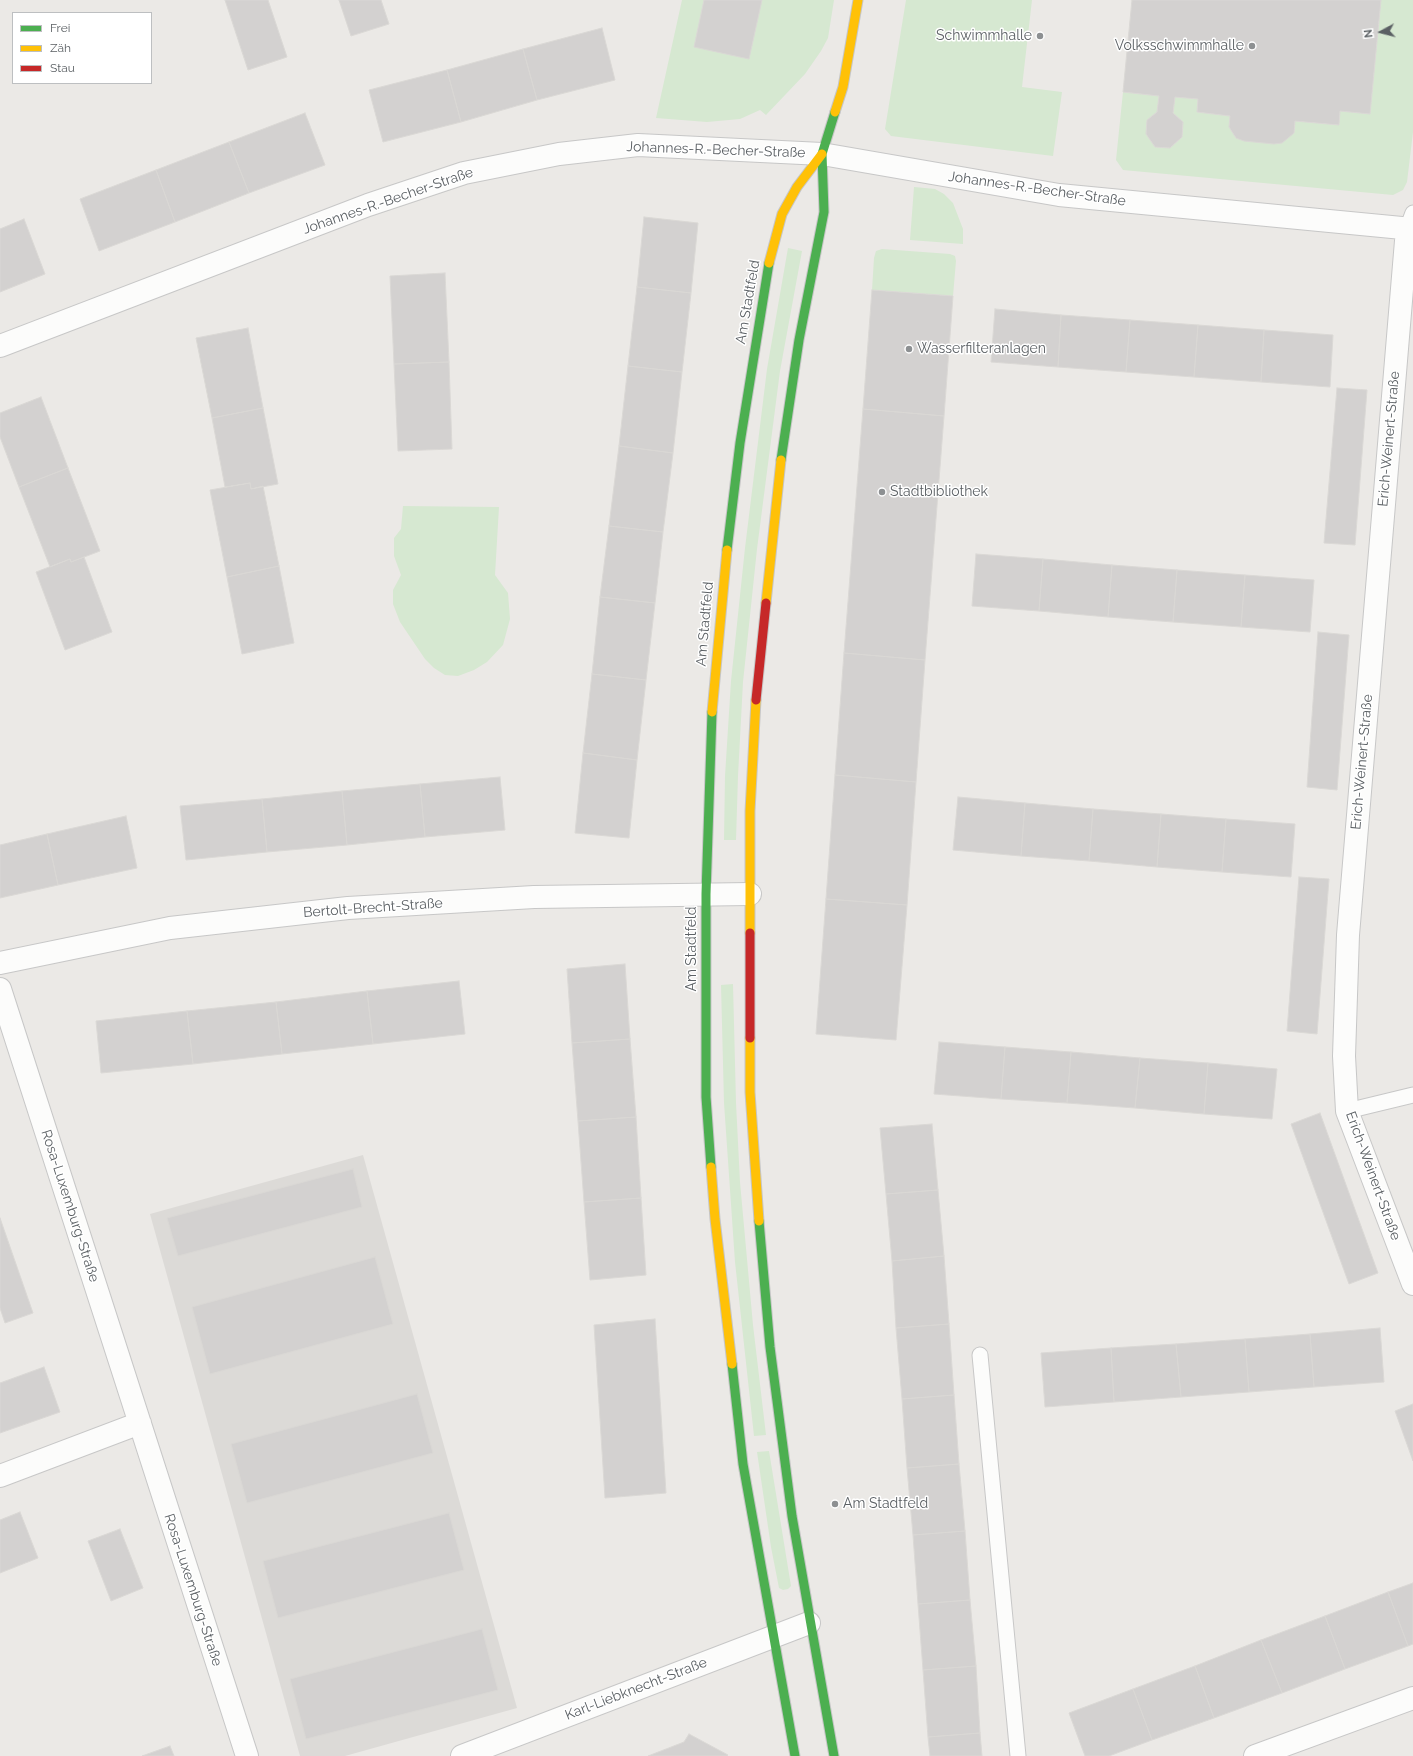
<!DOCTYPE html>
<meta charset="utf-8">
<style>
body{margin:0}
#map{position:relative;width:1413px;height:1756px;overflow:hidden;background:#ebe9e6;font-family:Raleway,sans-serif}
canvas{display:block}
.legend{position:absolute;left:12px;top:12px;width:140px;height:72px;box-sizing:border-box;background:#fff;border:1px solid #bdbfc1;margin:0;padding:5px 7px;list-style:none;font-size:12px;color:#5b6064}
.legend li{display:flex;align-items:center;gap:8px;height:20px}
.legend b{width:20px;border:1px solid #bdbfc1}
.north{position:absolute;left:1361px;top:12px;width:40px;height:40px;-webkit-text-stroke:3px #fff;paint-order:stroke;rotate:263deg;font-size:11px;font-weight:700;line-height:16px;text-align:center;color:#5b6064}
.north::after{content:'';display:block;margin:auto;width:14px;height:18px;background:#5b6064;clip-path:polygon(50% 0,100% 100%,50% 72%,0 100%)}
</style>
<div id="map">
<canvas width="1413" height="1756"></canvas>
<ul class="legend">
<li><b style="height:5px;background:#4caf50"></b>Frei</li>
<li><b style="height:5px;background:#ffc107"></b>Zäh</li>
<li><b style="height:5px;background:#c62828"></b>Stau</li>
</ul>
<div class="north">N</div>
</div>
<script>
const ctx = document.querySelector('canvas').getContext('2d');
ctx.lineJoin = 'round';
function fillPath(path, color) { ctx.fillStyle = color; ctx.fill(path, 'evenodd'); }
const poly = rows => new Path2D(rows.map(r => 'M' + r).join(''));
function stroke(path, color, width, dash) { ctx.strokeStyle = color; ctx.lineWidth = width; ctx.lineCap = dash ? 'butt' : 'round'; ctx.setLineDash(dash || []); ctx.stroke(path); }
function write(font, color, halo, rows, align = 'center') {
  ctx.font = font + ' Raleway,sans-serif'; ctx.lineWidth = 3; ctx.setLineDash([]); ctx.textBaseline = 'middle'; ctx.strokeStyle = halo; ctx.fillStyle = color; for (const [text, x, y, turn = 0] of rows) {
    ctx.save(); ctx.translate(x, y); ctx.rotate((+turn || 0) * Math.PI / 180); ctx.textAlign = isNaN(turn) ? turn : align; if (halo) ctx.strokeText(text, 0, 0); ctx.fillText(text, 0, 0); ctx.restore();
  }
}
fillPath(poly([
 [363,1155,517,1708,345,1756,300,1756,150,1214]
]), '#dcdad7');
fillPath(poly([
 [682,0,834,0,828,38,821,51,805,74,766,115,760,110,740,119,707,122,656,118],
 [906,0,1032,0,1022,87,1062,92,1053,156,891,136,885,129],
 [1381,0,1413,0,1413,132,1407,182,1403,190,1393,195,1123,170,1116,160,1123,92,1159,96,1157,112,1147,120,1146,134,1155,147,1170,148,1182,137,1183,122,1173,113,1175,97,1198,99,1197,112,1230,116,1229,127,1236,138,1294,133,1295,121,1339,125,1340,111,1370,114],
 [914,187,935,189,944,194,953,203,963,229,963,244,910,240],
 [788,248,802,251,780,371,757,549,743,682,738,776,736,840,724,840,725,776,731,681,745,548,767,369],
 [882,249,950,254,955,256,956,261,953,296,872,290,874,258,876,251],
 [403,506,499,507,495,575,508,593,510,619,503,645,487,662,474,670,458,676,445,675,434,668,425,659,400,622,393,604,393,590,401,575,394,556,394,538,401,529],
 [733,984,736,1103,740,1182,753,1325,766,1435,754,1436,735,1262,724,1103,721,985],
 [769,1451,791,1586,788,1589,783,1590,779,1588,771,1547,757,1452]
]), '#d6e8d1');
const building = poly([
 [225,0,268,0,287,57,248,70,225,0],
 [339,0,381,0,389,24,351,36,339,0],
 [704,0,762,0,749,59,694,47,704,0],
 [1132,0,1381,0,1370,114,1340,111,1339,125,1295,121,1294,133,1282,143,1274,144,1244,141,1236,138,1229,127,1230,116,1197,112,1198,99,1175,97,1173,113,1183,122,1182,137,1170,148,1155,147,1146,134,1147,120,1157,112,1159,96,1123,92,1132,0],
 [602,28,615,80,537,100,523,49,602,28],
 [523,49,537,100,461,122,447,70,523,49],
 [447,70,461,122,383,142,369,90,447,70],
 [305,113,325,165,249,193,229,142,305,113],
 [229,142,249,193,175,222,156,170,229,142],
 [156,170,175,222,99,251,80,199,156,170],
 [644,217,698,223,691,293,637,287,644,217],
 [24,219,45,274,0,292,0,229,24,219],
 [445,273,449,362,394,364,390,276,445,273],
 [637,287,691,293,682,372,628,366,637,287],
 [872,290,953,296,944,416,863,409,872,290],
 [995,309,1061,315,1058,367,991,362,995,309],
 [1061,315,1130,320,1126,372,1058,367,1061,315],
 [1130,320,1198,325,1194,377,1126,372,1130,320],
 [1198,325,1264,330,1261,382,1194,377,1198,325],
 [248,328,263,408,212,418,196,338,248,328],
 [1264,330,1333,335,1330,387,1261,382,1264,330],
 [449,362,452,449,398,451,394,364,449,362],
 [628,366,682,372,673,453,619,446,628,366],
 [1337,388,1367,390,1355,545,1324,543,1337,388],
 [41,397,68,468,19,487,0,437,0,413,41,397],
 [263,408,278,484,251,489,250,483,225,487,212,418,263,408],
 [863,409,944,416,925,660,844,653,863,409],
 [619,446,673,453,663,532,609,526,619,446],
 [68,468,100,551,71,562,70,559,50,567,19,487,68,468],
 [250,483,251,489,263,486,279,566,227,577,210,490,250,483],
 [609,526,663,532,655,603,600,597,609,526],
 [976,554,1043,559,1039,611,972,606,976,554],
 [84,557,112,632,65,650,36,572,70,559,71,562,84,557],
 [1043,559,1112,565,1108,617,1039,611,1043,559],
 [1112,565,1177,570,1173,622,1108,617,1112,565],
 [279,566,294,643,242,654,227,577,279,566],
 [1177,570,1245,575,1241,627,1173,622,1177,570],
 [1245,575,1314,580,1310,632,1241,627,1245,575],
 [600,597,655,603,646,680,592,674,600,597],
 [1318,632,1349,635,1337,790,1307,787,1318,632],
 [844,653,925,660,916,782,835,775,844,653],
 [592,674,646,680,637,760,583,753,592,674],
 [583,753,637,760,629,838,575,833,583,753],
 [835,775,916,782,907,905,826,899,835,775],
 [500,777,505,830,425,837,420,784,500,777],
 [420,784,425,837,347,845,342,791,420,784],
 [342,791,347,845,267,852,262,799,342,791],
 [958,797,1025,803,1021,856,953,850,958,797],
 [262,799,267,852,186,860,180,806,262,799],
 [1025,803,1093,809,1089,861,1021,856,1025,803],
 [1093,809,1161,814,1157,867,1089,861,1093,809],
 [1161,814,1226,819,1222,872,1157,867,1161,814],
 [126,816,137,868,58,885,47,834,126,816],
 [1226,819,1295,824,1291,877,1222,872,1226,819],
 [47,834,58,885,0,898,0,845,47,834],
 [1299,877,1329,879,1317,1034,1287,1031,1299,877],
 [826,899,907,905,896,1040,816,1034,826,899],
 [625,964,630,1039,572,1043,567,969,625,964],
 [459,981,465,1034,373,1044,367,991,459,981],
 [367,991,373,1044,282,1054,276,1002,367,991],
 [276,1002,282,1054,193,1064,187,1011,276,1002],
 [187,1011,193,1064,101,1073,96,1021,187,1011],
 [630,1039,636,1117,578,1121,572,1043,630,1039],
 [939,1042,1005,1047,1001,1099,934,1094,939,1042],
 [1005,1047,1071,1052,1067,1103,1001,1099,1005,1047],
 [1071,1052,1140,1058,1135,1108,1067,1103,1071,1052],
 [1140,1058,1208,1063,1204,1114,1135,1108,1140,1058],
 [1208,1063,1277,1069,1272,1119,1204,1114,1208,1063],
 [1320,1113,1378,1273,1349,1284,1291,1124,1320,1113],
 [636,1117,641,1198,584,1202,578,1121,636,1117],
 [932,1124,938,1190,886,1194,880,1128,932,1124],
 [353,1169,362,1207,178,1256,167,1218,353,1169],
 [938,1190,944,1256,892,1261,886,1194,938,1190],
 [641,1198,646,1275,590,1280,584,1202,641,1198],
 [0,1218,33,1313,5,1323,0,1308,0,1218],
 [944,1256,949,1324,896,1328,892,1261,944,1256],
 [375,1257,393,1324,210,1374,192,1307,375,1257],
 [655,1319,666,1493,605,1498,594,1325,655,1319],
 [949,1324,954,1395,902,1399,896,1328,949,1324],
 [1380,1328,1384,1382,1314,1387,1310,1334,1380,1328],
 [1310,1334,1314,1387,1249,1392,1245,1339,1310,1334],
 [1245,1339,1249,1392,1181,1397,1176,1344,1245,1339],
 [1176,1344,1181,1397,1114,1402,1111,1348,1176,1344],
 [1111,1348,1114,1402,1045,1407,1041,1353,1111,1348],
 [44,1367,60,1412,0,1433,0,1383,44,1367],
 [417,1394,433,1453,247,1503,231,1444,417,1394],
 [954,1395,959,1464,907,1468,902,1399,954,1395],
 [1413,1404,1413,1461,1395,1411,1413,1404],
 [959,1464,965,1531,913,1535,907,1468,959,1464],
 [20,1512,38,1558,0,1573,0,1520,20,1512],
 [449,1513,464,1570,278,1618,263,1561,449,1513],
 [120,1529,143,1588,111,1601,88,1541,120,1529],
 [965,1531,970,1600,918,1604,913,1535,965,1531],
 [1413,1583,1413,1644,1408,1646,1388,1592,1413,1583],
 [1388,1592,1408,1646,1345,1669,1325,1616,1388,1592],
 [970,1600,976,1666,923,1670,918,1604,970,1600],
 [1325,1616,1345,1669,1282,1693,1261,1640,1325,1616],
 [482,1629,498,1690,306,1739,290,1679,482,1629],
 [1261,1640,1282,1693,1214,1718,1195,1666,1261,1640],
 [976,1666,980,1733,928,1737,923,1670,976,1666],
 [1195,1666,1214,1718,1152,1740,1133,1689,1195,1666],
 [1133,1689,1152,1740,1109,1756,1085,1756,1069,1713,1133,1689],
 [980,1733,982,1756,930,1756,928,1737,980,1733],
 [689,1734,728,1755,727,1756,648,1756,684,1742,689,1734],
 [170,1746,174,1756,142,1756,170,1746]
]);
fillPath(building, '#d3d1d0');
stroke(building, '#dad8d5', 1);
const lane = poly([
 [1407,229,1413,213],
 [1347,1111,1413,1095],
 [980,1355,1018,1756]
]);
const street = poly([
 [1407,229,1348,935,1344,1056,1347,1111,1413,1284],
 [0,346,368,205,464,173,559,154,638,145,822,154,1059,195,1413,229],
 [0,963,170,928,348,908,534,897,750,894],
 [0,989,247,1756],
 [0,1476,140,1423],
 [462,1756,809,1623],
 [1255,1756,1413,1698]
]);
const fast = poly([
 [781,460,799,340,824,212,822,154,835,112],
 [727,550,740,443,769,263],
 [711,1167,706,1097,706,894,712,712],
 [759,1221,770,1347,792,1516,834,1756],
 [732,1364,743,1464,795,1756]
]);
const slow = poly([
 [835,112,843,87,858,0],
 [769,263,782,214,797,187,822,154],
 [766,603,781,460],
 [712,712,727,550],
 [750,933,750,811,756,700],
 [750,1038,750,1092,759,1221],
 [711,1167,715,1219,732,1364]
]);
const jam = poly([
 [756,700,766,603],
 [750,933,750,1038]
]);
stroke(lane, '#c7c7c7', 17);
stroke(street, '#c7c7c7', 24);
stroke(fast, '#c6c6c6', 11);
stroke(slow, '#c6c6c6', 11);
stroke(jam, '#c6c6c6', 11);
stroke(lane, '#fcfcfb', 15);
stroke(street, '#fcfcfb', 22);
stroke(fast, '#4caf50', 9);
stroke(slow, '#ffc107', 9);
stroke(jam, '#c62828', 9);
for (const [x, y, r, color] of [
 [1040,36,4,"#8d9092"],
 [1252,46,4,"#8d9092"],
 [909,349,4,"#8d9092"],
 [882,492,4,"#8d9092"],
 [835,1504,4,"#8d9092"]
]) { const dot = new Path2D(); dot.arc(x, y, r, 0, 2 * Math.PI); ctx.fillStyle = color; ctx.fill(dot); stroke(dot, '#fff', 1.5); }
write('14px', '#5b6064', '#fff', [
 ["Schwimmhalle",1032,36,"right"],
 ["Volksschwimmhalle",1244,46,"right"],
 ["Wasserfilteranlagen",917,349],
 ["Stadtbibliothek",890,492],
 ["Am Stadtfeld",843,1504]
], 'left');
write('14px', '#5b6064', '#fff', [
 ["Johannes-R.-Becher-Straße",716,150,2],
 ["Johannes-R.-Becher-Straße",1037,189,8],
 ["Johannes-R.-Becher-Straße",388,201,-19],
 ["Am Stadtfeld",748,302,-80],
 ["Erich-Weinert-Straße",1389,439,-85],
 ["Am Stadtfeld",705,624,-85],
 ["Erich-Weinert-Straße",1362,762,-85],
 ["Bertolt-Brecht-Straße",373,908,-4],
 ["Am Stadtfeld",692,949,-90],
 ["Erich-Weinert-Straße",1373,1176,70],
 ["Rosa-Luxemburg-Straße",70,1206,72],
 ["Rosa-Luxemburg-Straße",193,1590,72],
 ["Karl-Liebknecht-Straße",636,1689,-21]
]);
</script>
